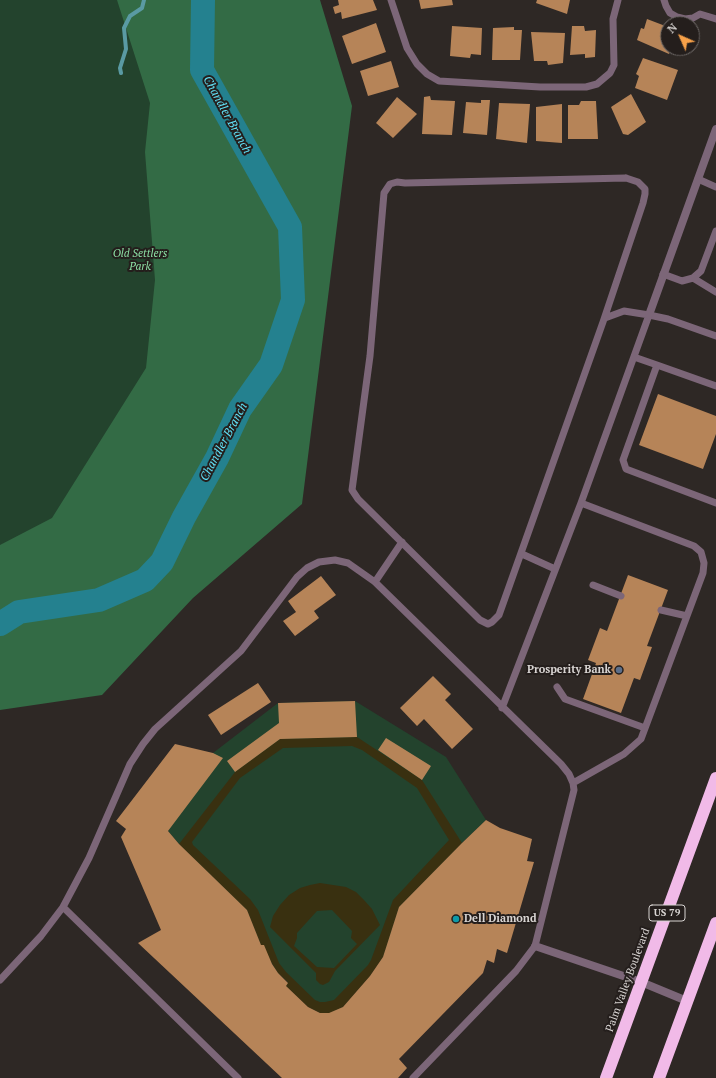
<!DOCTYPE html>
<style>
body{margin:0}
#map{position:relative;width:716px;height:1078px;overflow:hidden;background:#2e2825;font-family:"PT Serif",serif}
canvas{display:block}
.north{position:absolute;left:660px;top:16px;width:40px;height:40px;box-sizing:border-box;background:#241e1c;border:1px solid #6c6765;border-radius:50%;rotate:315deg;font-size:11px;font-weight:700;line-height:16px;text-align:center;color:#d9d5d3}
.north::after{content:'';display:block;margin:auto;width:14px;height:18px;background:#f7a149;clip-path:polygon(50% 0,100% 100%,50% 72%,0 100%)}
</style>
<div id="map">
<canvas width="716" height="1078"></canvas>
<div class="north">N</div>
</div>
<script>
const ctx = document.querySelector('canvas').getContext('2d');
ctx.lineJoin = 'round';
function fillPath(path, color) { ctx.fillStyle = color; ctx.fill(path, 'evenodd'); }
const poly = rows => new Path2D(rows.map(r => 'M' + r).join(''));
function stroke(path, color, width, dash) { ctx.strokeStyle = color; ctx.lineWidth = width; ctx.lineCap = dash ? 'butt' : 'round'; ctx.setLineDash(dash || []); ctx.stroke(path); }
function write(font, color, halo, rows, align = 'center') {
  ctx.font = font + ' "PT Serif",serif'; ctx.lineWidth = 4; ctx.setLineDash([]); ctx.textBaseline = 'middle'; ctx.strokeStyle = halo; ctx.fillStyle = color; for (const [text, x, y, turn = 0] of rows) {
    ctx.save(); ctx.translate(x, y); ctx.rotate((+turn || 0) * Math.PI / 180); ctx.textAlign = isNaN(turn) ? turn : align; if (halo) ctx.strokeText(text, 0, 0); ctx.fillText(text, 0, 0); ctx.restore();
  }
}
fillPath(poly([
 [0,0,193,0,285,229,0,615],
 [355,701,446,757,486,820,462,843,399,907,383,957,343,1007,330,1013,286,986,288,982,278,973,261,945,247,910,179,844,168,831,213,753,278,703]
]), '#23432d');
fillPath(poly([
 [117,0,320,0,352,106,302,504,193,598,102,695,0,710,0,545,52,518,146,368,155,280,145,152,150,103]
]), '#336b45');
fillPath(poly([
 [357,737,422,780,462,843,399,907,383,957,370,976,343,1007,330,1013,320,1013,308,1007,286,986,288,982,278,973,261,945,247,910,179,844,235,772,280,739],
 [352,746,362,750,417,788,449,840,393,900,371,960,368,965,334,1000,325,1002,320,1002,315,1000,286,972,279,963,258,910,250,899,193,845,192,842,240,778,283,748],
 [320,883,346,887,356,892,364,900,372,909,380,925,335,971,329,982,323,985,320,984,316,980,316,973,270,927,273,916,280,905,289,895,300,888,310,885],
 [332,910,352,931,351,938,357,944,334,968,317,967,294,946,297,938,297,933,317,911]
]), '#393010');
stroke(poly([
 [121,73,120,68,126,49,124,28,130,16,142,8,144,0]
]), '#5a9aa3', 4);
stroke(poly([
 [0,624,19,612,99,600,145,580,162,562,184,517,217,458,240,409,271,365,293,300,290,227,202,70,203,0]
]), '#24818f', 24);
fillPath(poly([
 [338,0,373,0,377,10,342,19,341,12,335,14,333,7,339,5],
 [419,0,452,0,453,5,421,9],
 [537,0,570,0,567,14,536,3],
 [647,19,668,27,668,48,671,48,669,54,637,40,641,28,644,29],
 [376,23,386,52,352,64,342,36],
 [452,26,482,28,481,55,471,54,470,58,450,56],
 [572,26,584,26,585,31,596,30,595,57,585,58,585,54,570,55],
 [514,27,514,30,522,30,520,60,492,60,493,28],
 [531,32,565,33,563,63,548,65,547,61,534,61],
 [643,58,678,70,667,100,635,88,639,76,636,74],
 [391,61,399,87,368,96,360,71],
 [631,94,646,122,628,135,623,134,611,107],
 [430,96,431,100,455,101,452,135,422,134,424,97],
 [397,97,417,114,393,138,376,123],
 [481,100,490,100,487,135,463,133,466,102,481,103],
 [581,101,596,101,598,139,568,139,568,105,579,105],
 [499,103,530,104,527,143,496,139],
 [562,104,562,143,536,141,536,107],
 [658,394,716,416,716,434,703,469,639,445],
 [628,575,668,590,647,646,652,647,640,680,634,678,621,713,583,699,596,663,588,660,600,628,607,631],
 [321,576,336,595,314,611,319,618,295,636,283,621,296,612,288,601],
 [433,676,451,694,445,700,473,729,452,749,424,719,417,726,400,708],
 [258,683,271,702,221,735,208,715],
 [355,701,357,737,280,739,235,772,227,761,279,723,278,703],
 [386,738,431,766,422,780,378,750],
 [175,744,213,753,223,758,168,831,179,844,247,910,261,945,264,945,272,964,278,973,288,983,286,986,308,1007,320,1013,329,1013,343,1007,370,976,383,957,399,907,462,843,486,820,500,828,532,839,527,861,534,862,507,953,497,949,494,963,487,960,483,973,399,1059,407,1068,398,1078,282,1078,138,943,161,930,121,837,126,829,116,821]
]), '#b68458');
stroke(poly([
 [391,0,407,48,417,64,427,74,439,81,540,87,586,87,597,84,610,73,614,65,613,19,618,0],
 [664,0,666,6,670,13,677,17,685,19,693,18,700,14,716,19],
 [626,178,638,182,645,189,645,194,643,203,603,322,499,615,492,622,488,624,480,620,358,499,352,490,370,356,384,193,390,184,397,182,405,183,626,178],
 [698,179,716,187],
 [663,274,682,281,693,278,701,271,716,231],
 [693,278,716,292],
 [605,318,624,311,649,315],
 [634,357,657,365],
 [716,386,657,365,623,460,626,469,716,503],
 [522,554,555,569],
 [375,582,402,542],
 [593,585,621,596],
 [661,610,687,616],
 [557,687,565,699,645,728],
 [502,708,581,503,649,315,668,319,716,336],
 [573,783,624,754,641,739,703,573,704,563,701,552,694,546,581,503],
 [63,907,238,1078],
 [0,980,41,936,63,907,89,858,130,764,143,744,155,729,241,651,297,577,307,568,319,562,335,560,348,563,375,582,561,764,569,774,573,783,574,790,535,946,516,971,413,1078]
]), '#7c6678', 7);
stroke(poly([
 [649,315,716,129],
 [535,946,641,982,687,1001]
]), '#7c6678', 8);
stroke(poly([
 [606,1078,716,778],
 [659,1078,716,923]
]), '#f1bae8', 12);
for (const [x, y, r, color] of [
 [619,670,4,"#5c6f8a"],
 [456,919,4,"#0f9aa8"]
]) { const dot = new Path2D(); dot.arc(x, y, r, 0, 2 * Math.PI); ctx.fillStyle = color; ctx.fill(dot); stroke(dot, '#241e1c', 1.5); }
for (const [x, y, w] of [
 [667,913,36]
]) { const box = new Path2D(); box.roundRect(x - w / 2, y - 8, w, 16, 3); ctx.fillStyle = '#241e1c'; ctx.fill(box); stroke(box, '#d9d5d3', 1); }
write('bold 10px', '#d9d5d3', null, [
 ["US 79",667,913]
]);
write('italic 11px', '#8cdfa4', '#241e1c', [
 ["Old Settlers",140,254],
 ["Park",140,267]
]);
write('bold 11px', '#d9d5d3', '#241e1c', [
 ["Prosperity Bank",611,670],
 ["Dell Diamond",464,919,"left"]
], 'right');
write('11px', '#d9d5d3', '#241e1c', [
 ["Palm Valley Boulevard",628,980,-70]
]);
write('italic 12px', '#61e1f7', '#241e1c', [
 ["Chandler Branch",227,115,61],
 ["Chandler Branch",224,442,-62]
]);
</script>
